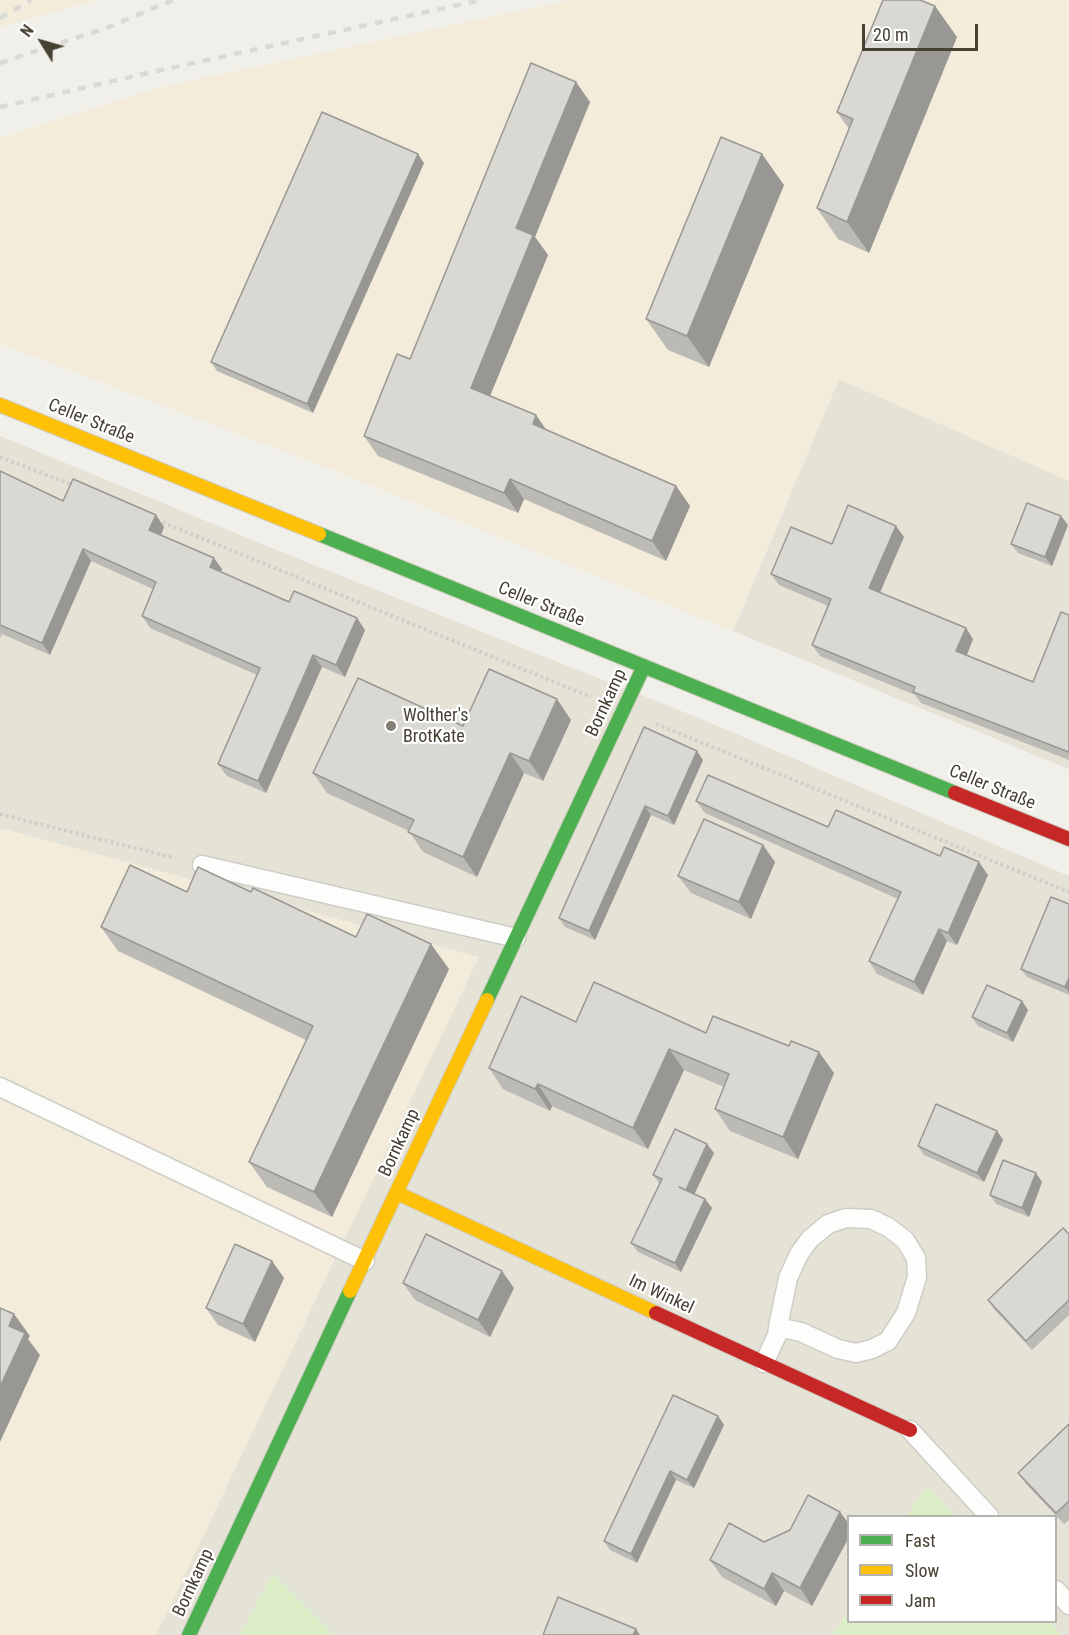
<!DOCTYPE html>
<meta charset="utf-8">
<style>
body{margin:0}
#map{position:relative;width:1069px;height:1635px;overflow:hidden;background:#f0efea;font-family:"Roboto Condensed",sans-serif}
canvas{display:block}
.legend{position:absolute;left:847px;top:1515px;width:210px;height:108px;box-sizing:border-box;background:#fff;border:2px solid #b5b3ae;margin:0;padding:8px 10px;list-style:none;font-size:18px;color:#474134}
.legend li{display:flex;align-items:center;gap:12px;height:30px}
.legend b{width:30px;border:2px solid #b5b3ae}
.north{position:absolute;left:12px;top:12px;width:60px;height:60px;-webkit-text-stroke:4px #fff;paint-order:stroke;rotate:307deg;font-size:16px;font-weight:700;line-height:24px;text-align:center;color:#474134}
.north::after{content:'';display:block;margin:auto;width:21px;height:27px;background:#474134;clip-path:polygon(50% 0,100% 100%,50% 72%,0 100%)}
.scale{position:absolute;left:862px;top:24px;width:116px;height:27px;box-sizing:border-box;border:3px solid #474134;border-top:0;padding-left:8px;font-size:18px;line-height:21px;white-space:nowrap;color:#474134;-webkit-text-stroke:4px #fff;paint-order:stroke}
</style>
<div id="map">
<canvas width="1069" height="1635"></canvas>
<ul class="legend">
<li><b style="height:8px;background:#4caf50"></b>Fast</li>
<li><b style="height:8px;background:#ffc107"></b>Slow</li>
<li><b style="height:8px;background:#c62828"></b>Jam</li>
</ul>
<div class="north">N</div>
<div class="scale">20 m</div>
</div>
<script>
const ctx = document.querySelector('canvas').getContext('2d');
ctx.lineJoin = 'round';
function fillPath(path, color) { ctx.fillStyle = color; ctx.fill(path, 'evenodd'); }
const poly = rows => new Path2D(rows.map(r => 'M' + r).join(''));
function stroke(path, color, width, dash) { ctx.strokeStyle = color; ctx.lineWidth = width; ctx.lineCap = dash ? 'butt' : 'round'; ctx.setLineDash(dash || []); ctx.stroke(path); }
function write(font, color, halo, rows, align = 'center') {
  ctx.font = font + ' "Roboto Condensed",sans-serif'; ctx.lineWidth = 4.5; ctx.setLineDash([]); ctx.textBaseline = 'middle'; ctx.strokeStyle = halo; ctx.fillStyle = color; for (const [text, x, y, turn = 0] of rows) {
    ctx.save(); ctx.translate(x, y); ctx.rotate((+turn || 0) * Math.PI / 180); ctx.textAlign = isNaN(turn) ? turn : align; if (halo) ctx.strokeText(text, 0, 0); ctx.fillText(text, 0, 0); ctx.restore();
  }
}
fillPath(poly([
 [839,379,1069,481,1069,769,733,631],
 [0,436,296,558,694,716,1069,876,1069,1635,1062,1635,1050,1622,1056,1622,1056,1516,955,1516,927,1485,907,1516,848,1516,848,1611,833,1635,335,1635,273,1573,240,1635,156,1635,478,957,0,828]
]), '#e5e2d6');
fillPath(poly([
 [0,0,98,0,0,27],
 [570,0,1069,0,1069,481,839,379,732,631,333,470,0,344,0,138,156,88],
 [0,828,479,957,156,1635,0,1635]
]), '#f4ecdb');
fillPath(poly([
 [927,1485,955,1516,907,1516],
 [273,1573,335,1635,240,1635],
 [848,1611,848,1622,1050,1622,1062,1635,833,1635]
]), '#daedc7');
const lane = poly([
 [202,865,516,938],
 [0,1087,365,1261],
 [764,1363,777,1335,778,1327,788,1278,799,1254,810,1239,828,1224,846,1218,871,1219,888,1227,905,1240,916,1258,917,1277,906,1313,888,1341,872,1349,856,1353,838,1349,801,1332,778,1327],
 [910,1430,989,1516],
 [1056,1590,1069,1605]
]);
const fast = poly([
 [319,534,955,793],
 [487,1000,644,666],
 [189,1635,350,1291]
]);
const slow = poly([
 [0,405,319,534],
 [397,1193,656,1313],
 [350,1291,487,1000]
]);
const jam = poly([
 [955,793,1069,839],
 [656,1313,910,1430]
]);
stroke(lane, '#cecdc7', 21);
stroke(fast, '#d0cdc0', 16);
stroke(slow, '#d0cdc0', 16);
stroke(jam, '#d0cdc0', 16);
stroke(poly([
 [0,457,75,486],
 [157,520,591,697],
 [656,724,1069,892],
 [0,814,175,858]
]), '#d1cfca', 4, [3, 3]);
stroke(lane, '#fdfdfc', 18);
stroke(fast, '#4caf50', 14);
stroke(slow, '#ffc107', 14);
stroke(jam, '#c62828', 14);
stroke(poly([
 [0,18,31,0],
 [0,63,109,27,173,0],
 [0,107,148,73,481,0]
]), '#d9d9d8', 4.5, [8, 8]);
fillPath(poly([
 [957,37,869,253,838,239,817,208,849,129,837,112],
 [590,102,535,237,548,255,490,396,547,430,676,486,690,506,666,561,524,499,518,513,378,456,364,436],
 [424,163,313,413,217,371,211,362],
 [784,185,709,367,668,350,646,319],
 [0,471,63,501,164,527,161,535,222,569,221,572,289,602,365,630,345,677,322,667,266,793,227,776,218,764,257,675,150,628,142,616,153,589,91,561,50,655,2,634,0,638],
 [1061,516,1068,525,1052,566,1018,553,1011,544],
 [904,537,880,593,973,639,967,655,1033,682,1069,615,1069,760,921,703,915,695,820,656,812,645,828,606,779,585,771,574,832,544],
 [571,720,543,781,524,773,477,877,423,852,409,831,327,793,313,773,463,726],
 [644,727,703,760,674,825,651,815,595,940,565,927,559,918],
 [696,801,828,827,940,856,988,875,957,945,947,941,923,995,877,974,869,961,898,899,705,813],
 [775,862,751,919,691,893,678,876],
 [187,892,251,892,356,937,449,969,332,1217,267,1187,249,1162,306,1040,118,951,101,927],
 [1069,904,1069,995,1027,977,1021,969],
 [1022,1001,1028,1010,1013,1042,978,1026,972,1017],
 [576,1022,706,1033,834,1073,798,1159,730,1131,715,1109,724,1087,684,1070,648,1149,552,1106,550,1111,503,1089,489,1068],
 [997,1131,1003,1140,984,1182,924,1155,918,1146],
 [714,1153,694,1194,705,1199,712,1208,681,1272,638,1252,631,1243,660,1184,653,1175],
 [1042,1182,1029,1217,996,1204,990,1195],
 [1069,1234,1069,1315,1032,1350,994,1309,988,1300],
 [272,1261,284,1278,255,1342,218,1325,206,1308],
 [403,1283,514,1288,490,1337,415,1300],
 [718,1416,724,1425,694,1488,676,1480,637,1563,610,1550,604,1541],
 [1069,1424,1069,1520,1064,1524,1026,1484,1018,1473],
 [840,1512,849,1524,849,1537,812,1606,784,1591,776,1606,722,1577,710,1560,764,1542]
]), '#bbbab5');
fillPath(poly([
 [935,6,957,37,869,253,847,222],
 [576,82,590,102,535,237,548,255,485,408,471,388,516,228],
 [418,154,424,163,313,413,307,404],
 [762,154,784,185,709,367,687,336],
 [536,415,550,435,533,424],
 [510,479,524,499,518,513,504,493],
 [676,486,690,506,666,561,652,541],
 [156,515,164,527,158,542,149,530],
 [1061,516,1068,525,1052,566,1045,557],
 [896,526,904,537,877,599,869,588],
 [83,549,91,561,50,655,42,643],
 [214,558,222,569,218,579,210,567],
 [357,618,365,630,345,677,336,665],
 [966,628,973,639,964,662,956,651],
 [313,655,322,667,266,793,258,781],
 [557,699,571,720,543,781,529,761],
 [697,751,703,760,674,825,668,816],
 [510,753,524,773,477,877,463,857],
 [645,806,651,815,595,940,589,931],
 [763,845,775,862,751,919,739,902],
 [979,862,988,875,957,945,948,933],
 [939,929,947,941,923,995,914,982],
 [431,944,449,969,332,1217,314,1192],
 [1069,978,1069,992,1065,987],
 [1022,1001,1028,1010,1013,1042,1007,1033],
 [669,1049,684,1070,648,1149,633,1128],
 [819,1052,834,1073,798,1159,783,1137],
 [538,1084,552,1106,550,1111,535,1089],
 [997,1131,1003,1140,984,1182,977,1173],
 [707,1144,714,1153,692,1199,686,1190],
 [1036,1173,1042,1182,1029,1217,1022,1208],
 [705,1199,712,1208,681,1272,675,1263],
 [272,1261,284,1278,255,1342,243,1324],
 [502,1271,514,1288,490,1337,478,1320],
 [14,1314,30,1336,28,1339,40,1355,0,1442,0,1387,9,1326],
 [718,1416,724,1425,694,1488,687,1480],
 [670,1471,676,1480,637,1563,631,1554],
 [840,1512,849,1524,849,1537,812,1606,800,1588],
 [772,1573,784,1591,776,1606,764,1589],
 [636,1629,640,1635,633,1635]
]), '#999793');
const building = poly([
 [883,0,920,0,935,6,847,222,817,208,853,119,837,112,883,0],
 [531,63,576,82,516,228,533,235,471,388,536,415,533,424,676,486,652,541,510,479,504,493,364,436,397,354,410,359,531,63],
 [322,112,418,154,307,404,211,362,322,112],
 [721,137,762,154,687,336,646,319,721,137],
 [0,471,63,501,73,479,156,515,149,530,214,558,210,567,289,602,294,591,357,618,336,665,313,655,258,781,218,764,260,668,142,616,156,582,83,549,42,643,0,625,0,471],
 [1027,503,1061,516,1045,557,1011,544,1027,503],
 [848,505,896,526,869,588,966,628,956,651,1033,682,1061,612,1069,615,1069,752,913,692,915,687,812,645,831,599,771,574,791,527,832,544,848,505],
 [489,669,557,699,529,761,510,753,463,857,408,832,414,820,313,773,358,678,463,726,489,669],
 [644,727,697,751,668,816,645,806,589,931,559,918,644,727],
 [708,775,828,827,836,810,940,856,944,847,979,862,948,933,939,929,914,982,869,961,901,892,696,801,708,775],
 [704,819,763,845,739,902,678,876,704,819],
 [130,865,187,892,198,867,251,892,253,888,356,937,367,914,431,944,314,1192,249,1162,313,1026,101,927,130,865],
 [1051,897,1069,904,1069,978,1065,987,1021,969,1051,897],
 [594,982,706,1033,713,1016,789,1046,791,1041,819,1052,783,1137,715,1109,729,1074,669,1049,633,1128,538,1084,535,1089,489,1068,521,996,576,1022,594,982],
 [987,985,1022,1001,1007,1033,972,1017,987,985],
 [936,1104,997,1131,977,1173,918,1146,936,1104],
 [675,1129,707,1144,686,1190,679,1187,705,1199,675,1263,631,1243,662,1179,653,1175,675,1129],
 [1003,1160,1036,1173,1022,1208,990,1195,1003,1160],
 [1063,1228,1069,1234,1069,1300,1026,1341,988,1300,1063,1228],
 [426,1234,502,1271,478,1320,403,1283,426,1234],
 [235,1244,272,1261,243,1324,206,1308,235,1244],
 [0,1308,14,1314,9,1326,25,1333,0,1387,0,1308],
 [673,1395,718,1416,687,1480,670,1471,631,1554,604,1541,673,1395],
 [1069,1424,1069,1501,1056,1513,1018,1473,1069,1424],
 [808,1495,840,1512,800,1588,772,1573,764,1589,710,1560,729,1523,764,1542,790,1530,808,1495],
 [558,1597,636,1629,633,1635,543,1635,558,1597]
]);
fillPath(building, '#dad8d2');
stroke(building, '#999793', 1.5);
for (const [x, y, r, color] of [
 [391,726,6,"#827e74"]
]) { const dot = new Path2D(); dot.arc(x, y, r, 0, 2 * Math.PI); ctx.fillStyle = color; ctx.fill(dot); stroke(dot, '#fff', 2); }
write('18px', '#474134', '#fff', [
 ["Celler Straße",91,422,22],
 ["Celler Straße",541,605,22],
 ["Bornkamp",607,703,-65],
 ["Celler Straße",992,788,22],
 ["Bornkamp",400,1143,-65],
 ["Im Winkel",661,1295,25],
 ["Bornkamp",194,1583,-65]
]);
write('18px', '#474134', '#fff', [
 ["Wolther's",403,716],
 ["BrotKate",403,737]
], 'left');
</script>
